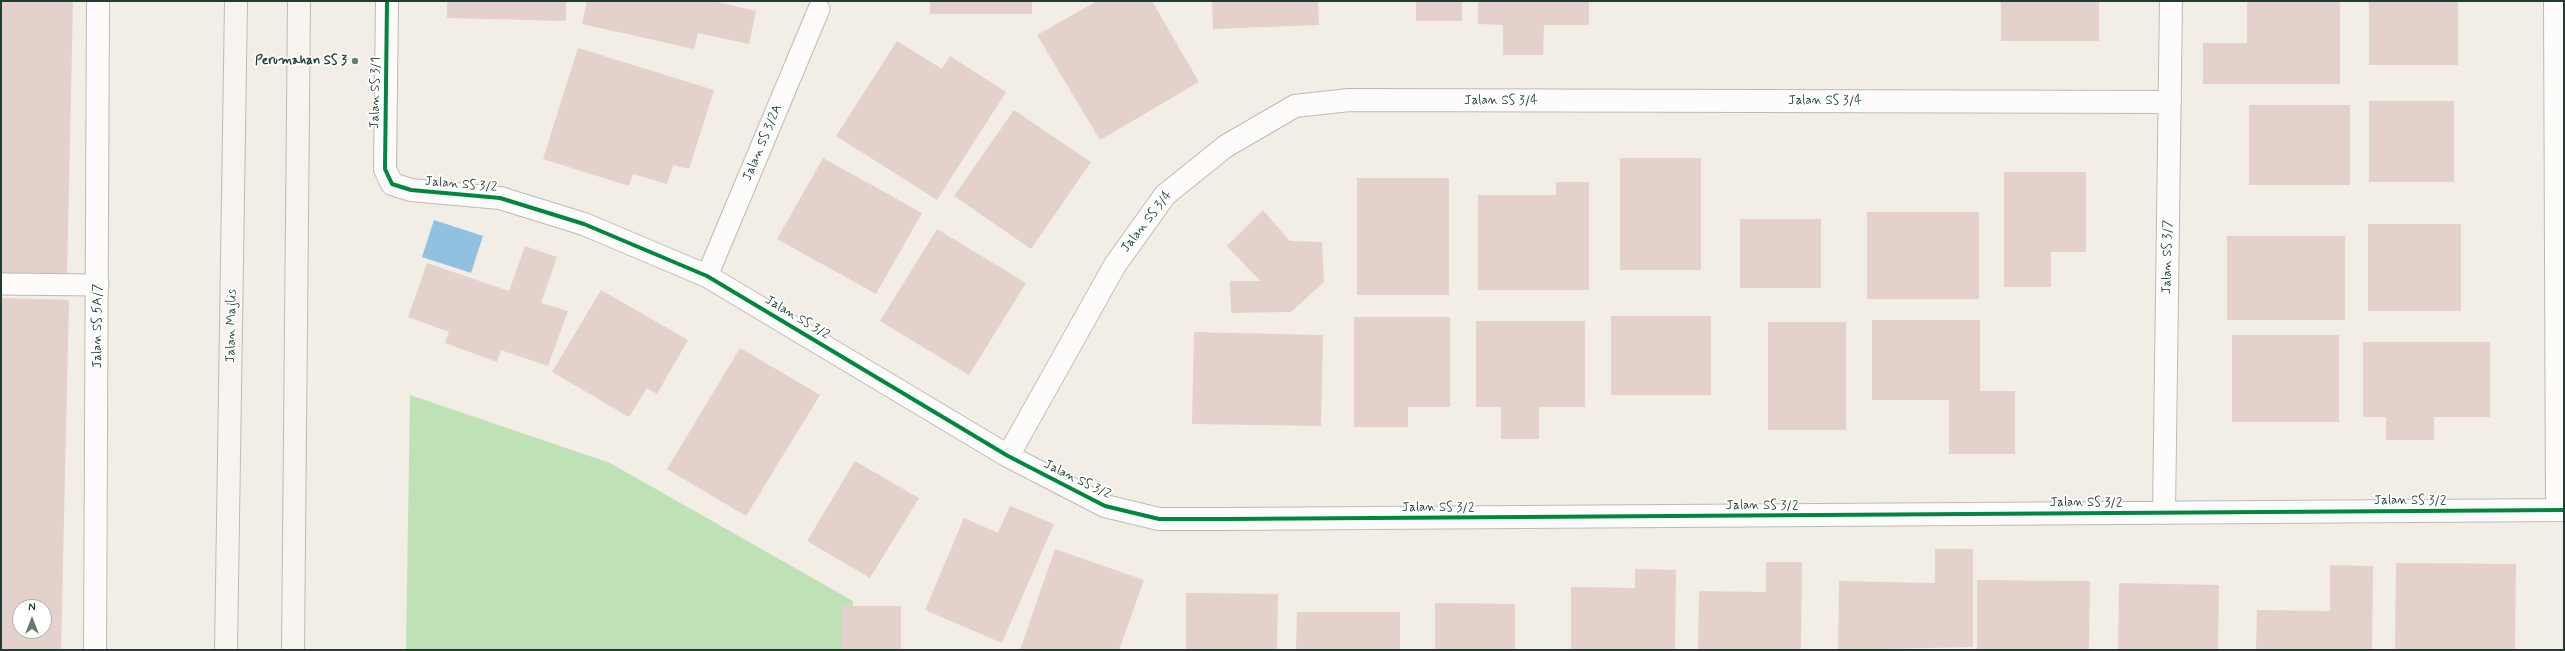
<!DOCTYPE html>
<style>
body{margin:0}
#map{position:relative;width:2565px;height:651px;overflow:hidden;background:#f2eee5;font-family:Mynerve,sans-serif}
canvas{display:block}
.frame{position:absolute;inset:0;border:2px solid #1f3d34;pointer-events:none}
.north{position:absolute;left:12px;top:599px;width:40px;height:40px;box-sizing:border-box;background:#fff;border:1px solid #a5b1ae;border-radius:50%;rotate:0deg;font-size:11px;font-weight:700;line-height:16px;text-align:center;color:#1f3d34}
.north::after{content:'';display:block;margin:auto;width:14px;height:18px;background:#697b72;clip-path:polygon(50% 0,100% 100%,50% 72%,0 100%)}
</style>
<div id="map">
<canvas width="2565" height="651"></canvas>
<div class="frame"></div>
<div class="north">N</div>
</div>
<script>
const ctx = document.querySelector('canvas').getContext('2d');
ctx.lineJoin = 'round';
function fillPath(path, color) { ctx.fillStyle = color; ctx.fill(path, 'evenodd'); }
const poly = rows => new Path2D(rows.map(r => 'M' + r).join(''));
function stroke(path, color, width, dash) { ctx.strokeStyle = color; ctx.lineWidth = width; ctx.lineCap = dash ? 'butt' : 'round'; ctx.setLineDash(dash || []); ctx.stroke(path); }
function write(font, color, halo, rows, align = 'center') {
  ctx.font = font + ' Mynerve,sans-serif'; ctx.lineWidth = 3.5; ctx.setLineDash([]); ctx.textBaseline = 'middle'; ctx.strokeStyle = halo; ctx.fillStyle = color; for (const [text, x, y, turn = 0] of rows) {
    ctx.save(); ctx.translate(x, y); ctx.rotate((+turn || 0) * Math.PI / 180); ctx.textAlign = isNaN(turn) ? turn : align; if (halo) ctx.strokeText(text, 0, 0); ctx.fillText(text, 0, 0); ctx.restore();
  }
}
fillPath(poly([
 [410,395,610,463,853,601,853,650,406,650]
]), '#bee1b5');
fillPath(poly([
 [434,220,483,236,471,273,422,257]
]), '#91c1e0');
fillPath(poly([
 [1,1,73,1,67,276,1,275],
 [447,1,566,1,566,21,447,18],
 [587,1,713,1,756,11,749,44,698,33,694,49,582,24],
 [930,1,1032,1,1032,14,930,14],
 [1097,1,1152,1,1199,82,1100,140,1037,35],
 [1212,1,1318,1,1319,25,1213,29],
 [1416,1,1462,1,1462,21,1416,21],
 [1478,1,1589,1,1589,25,1544,25,1543,55,1503,55,1503,25,1478,24],
 [2001,1,2099,1,2099,41,2001,41],
 [2247,1,2340,1,2340,84,2203,84,2203,43,2247,43],
 [2369,1,2458,1,2458,65,2369,65],
 [897,41,942,69,950,56,1006,92,937,200,836,136],
 [578,48,714,90,689,169,673,165,667,184,633,174,629,186,543,159],
 [2369,101,2454,101,2454,182,2369,182],
 [2249,105,2350,105,2350,185,2249,185],
 [1014,110,1091,162,1031,249,954,196],
 [823,158,922,213,876,294,777,239],
 [1620,158,1701,158,1701,270,1620,270],
 [2004,172,2086,172,2086,252,2051,252,2051,287,2004,287],
 [1357,178,1449,178,1449,295,1357,295],
 [1556,182,1589,182,1589,290,1478,290,1478,195,1556,195],
 [1263,210,1290,241,1322,242,1324,282,1291,312,1231,313,1230,281,1260,281,1227,246],
 [1867,212,1979,212,1979,299,1867,299],
 [1740,219,1821,219,1821,288,1740,288],
 [2368,224,2461,224,2461,311,2368,311],
 [937,229,1026,283,969,375,880,321],
 [2227,236,2345,236,2345,320,2227,320],
 [525,246,557,257,541,303,568,311,548,366,501,350,497,362,445,343,449,332,408,317,427,263,509,291],
 [601,290,688,340,657,394,647,388,629,417,552,372],
 [1,298,69,300,61,650,1,650],
 [20,607,44,607,44,631,20,631],
 [1611,316,1711,316,1711,395,1611,395],
 [1354,317,1450,317,1450,407,1408,407,1408,427,1354,427],
 [1872,320,1980,320,1980,391,2015,391,2015,454,1949,454,1949,400,1872,400],
 [1476,321,1585,321,1585,407,1539,407,1539,439,1501,439,1501,407,1476,407],
 [1768,322,1846,322,1846,430,1768,430],
 [1194,332,1323,335,1321,426,1192,424],
 [2232,335,2339,335,2339,422,2232,422],
 [2363,342,2490,342,2490,417,2434,417,2434,440,2386,440,2386,417,2363,417],
 [740,348,820,395,746,516,667,469],
 [855,461,919,498,870,578,807,541],
 [1010,506,1054,524,1002,643,925,610,964,518,998,533],
 [1055,549,1144,580,1119,650,1020,650],
 [1935,549,1973,549,1973,647,1838,650,1839,581,1935,583],
 [1766,562,1802,562,1801,650,1698,650,1699,591,1766,592],
 [2396,563,2516,564,2515,650,2395,650],
 [2330,565,2373,566,2372,650,2256,650,2257,610,2330,611],
 [1635,569,1676,570,1675,650,1571,650,1571,587,1635,588],
 [1977,580,2090,581,2089,650,1977,650],
 [2119,583,2219,585,2218,650,2118,650],
 [1186,593,1278,594,1277,650,1186,650],
 [1435,603,1515,604,1515,650,1435,650],
 [842,606,901,606,901,650,842,650],
 [1297,612,1400,612,1400,650,1296,650]
]), '#e4d1cc');
const lane = poly([
 [707,276,819,9],
 [1,284,98,285]
]);
const street = poly([
 [387,1,385,169,392,184,411,190,500,198,584,224,707,276,1008,456,1105,506,1159,519,1224,519,2564,510],
 [2555,1,2557,510],
 [1008,456,1115,265,1165,195,1226,146,1295,106,1349,100,2170,102],
 [2164,513,2171,1],
 [95,650,98,1]
]);
const secondary = poly([
 [226,650,236,1],
 [293,650,299,1]
]);
stroke(lane, '#bbbbb5', 23);
stroke(street, '#bbbbb5', 24);
stroke(secondary, '#bbbbb5', 24);
stroke(lane, '#fdfcfb', 21);
stroke(street, '#fdfcfb', 22);
stroke(secondary, '#f7f3ee', 22);
stroke(poly([
 [387,1,385,169,392,184,411,190,500,198,584,224,707,276,1008,456,1105,506,1159,519,1224,519,2564,510]
]), '#00873e', 4);
for (const [x, y, r, color] of [
 [355,61,4,"#697b72"]
]) { const dot = new Path2D(); dot.arc(x, y, r, 0, 2 * Math.PI); ctx.fillStyle = color; ctx.fill(dot); stroke(dot, '#fff', 1.5); }
write('bold 13px', '#1f3d34', '#fff', [
 ["Perumahan SS 3",347,61]
], 'right');
write('13px', '#1f3d34', '#fff', [
 ["Jalan SS 3/1",376,93,-89],
 ["Jalan SS 3/4",1501,101],
 ["Jalan SS 3/4",1825,101],
 ["Jalan SS 3/2A",763,143,-67],
 ["Jalan SS 3/2",461,185,5],
 ["Jalan SS 3/4",1147,222,-52],
 ["Jalan SS 3/7",2168,257,-89],
 ["Jalan SS 3/2",797,318,31],
 ["Jalan SS 5A/7",98,326,-90],
 ["Jalan Majlis",232,326,-89],
 ["Jalan SS 3/2",1077,480,26],
 ["Jalan SS 3/2",2410,501],
 ["Jalan SS 3/2",2086,503],
 ["Jalan SS 3/2",1762,506],
 ["Jalan SS 3/2",1438,508]
]);
</script>
